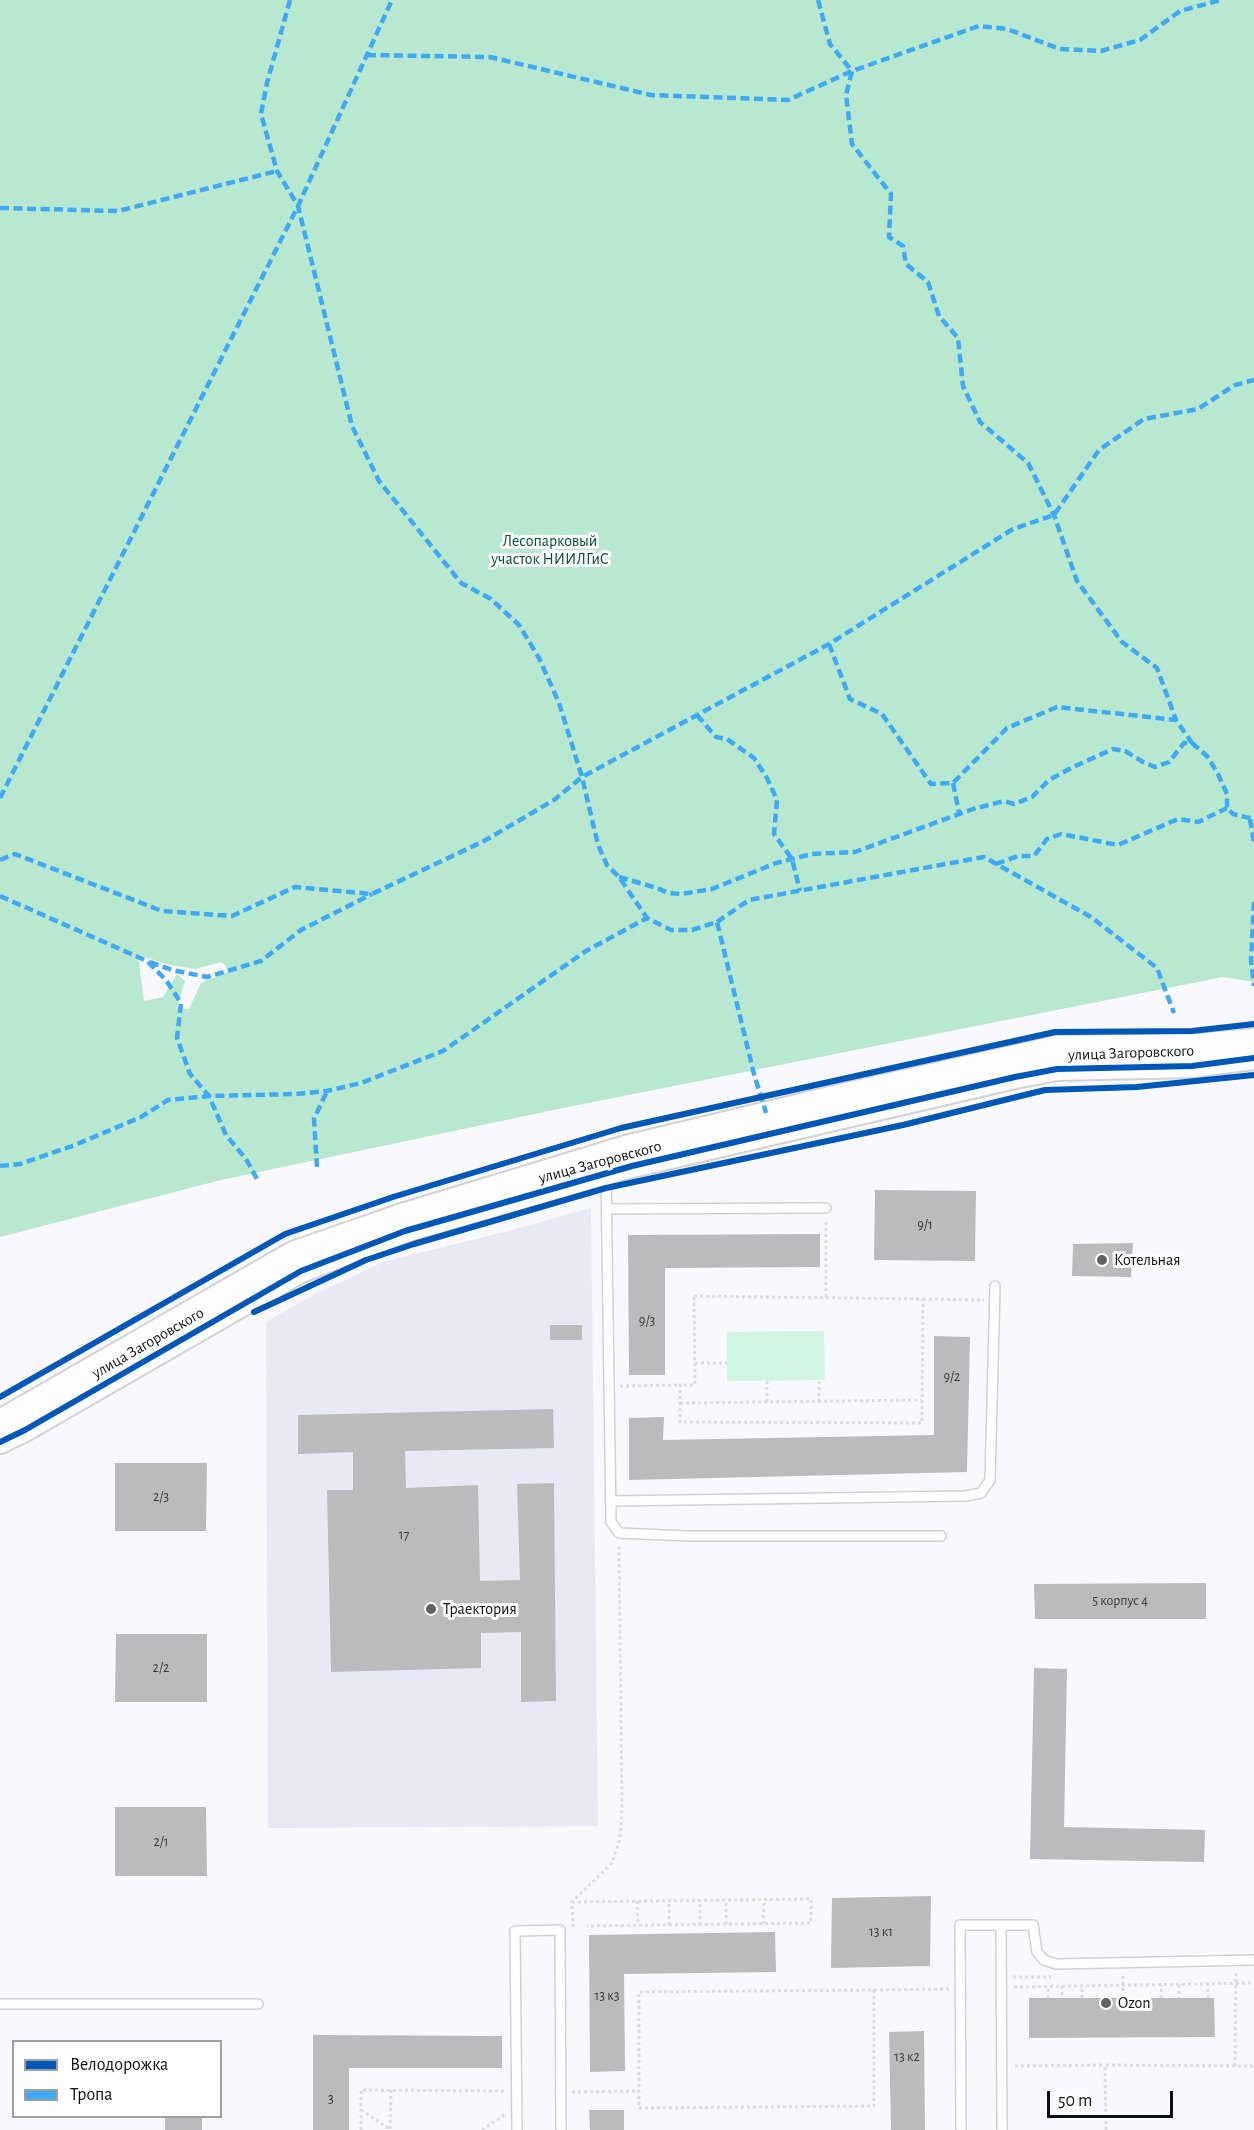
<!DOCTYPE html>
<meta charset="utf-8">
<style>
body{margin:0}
#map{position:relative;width:1254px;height:2130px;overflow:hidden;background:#f8f8fd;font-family:"Alegreya Sans",sans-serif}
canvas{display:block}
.legend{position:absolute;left:12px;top:2040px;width:210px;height:78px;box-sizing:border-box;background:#fff;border:2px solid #9f9fa0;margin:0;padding:8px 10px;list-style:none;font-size:18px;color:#0e0f11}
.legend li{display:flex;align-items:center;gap:12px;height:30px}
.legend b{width:30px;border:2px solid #9f9fa0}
.scale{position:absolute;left:1047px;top:2091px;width:126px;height:27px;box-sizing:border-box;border:3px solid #0e0f11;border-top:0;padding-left:8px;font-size:18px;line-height:21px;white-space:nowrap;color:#0e0f11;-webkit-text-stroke:4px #fff;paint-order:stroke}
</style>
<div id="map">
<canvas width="1254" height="2130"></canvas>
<ul class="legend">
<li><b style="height:8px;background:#0057b8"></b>Велодорожка</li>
<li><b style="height:8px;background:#3fa9f5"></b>Тропа</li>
</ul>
<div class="scale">50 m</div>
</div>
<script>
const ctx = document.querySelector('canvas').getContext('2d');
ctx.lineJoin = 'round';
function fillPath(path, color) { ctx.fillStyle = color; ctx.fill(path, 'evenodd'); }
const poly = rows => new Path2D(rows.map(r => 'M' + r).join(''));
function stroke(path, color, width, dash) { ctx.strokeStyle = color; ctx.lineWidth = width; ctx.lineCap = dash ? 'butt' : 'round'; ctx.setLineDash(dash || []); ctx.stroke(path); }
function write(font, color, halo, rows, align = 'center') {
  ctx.font = font + ' "Alegreya Sans",sans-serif'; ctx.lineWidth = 6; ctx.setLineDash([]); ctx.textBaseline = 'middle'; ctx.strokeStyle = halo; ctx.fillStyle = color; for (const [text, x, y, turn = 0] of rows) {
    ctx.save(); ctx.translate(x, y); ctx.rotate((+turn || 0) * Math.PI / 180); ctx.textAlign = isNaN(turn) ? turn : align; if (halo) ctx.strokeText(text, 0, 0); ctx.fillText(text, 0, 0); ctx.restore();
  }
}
fillPath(poly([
 [591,1208,598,1826,268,1828,266,1322,313,1295,383,1262,504,1232]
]), '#e8e9f4');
fillPath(poly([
 [824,1331,825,1380,727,1381,727,1332]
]), '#d0f6e3');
fillPath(poly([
 [0,0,1254,0,1254,982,1223,977,563,1108,221,1180,0,1237],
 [138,955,170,965,195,969,222,962,229,971,201,983,189,1009,177,1008,185,981,177,974,163,997,144,1001]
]), '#b9e8d0');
fillPath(poly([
 [875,1190,976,1191,975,1261,874,1260],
 [820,1234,820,1267,665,1268,665,1375,629,1375,628,1235],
 [1133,1243,1131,1277,1072,1276,1073,1244],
 [550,1325,582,1325,582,1340,550,1340],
 [934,1336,970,1337,967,1472,629,1480,629,1418,664,1417,663,1440,934,1435],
 [553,1409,554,1448,405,1451,406,1488,478,1485,480,1581,520,1580,517,1484,554,1483,556,1701,521,1702,521,1632,481,1633,481,1668,331,1672,327,1490,353,1490,353,1452,298,1454,298,1415],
 [115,1463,207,1463,206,1531,115,1531],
 [1206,1583,1206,1619,1035,1619,1034,1584],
 [116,1634,207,1634,207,1702,115,1702],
 [1034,1668,1067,1669,1064,1827,1205,1830,1204,1862,1030,1859],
 [115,1807,206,1807,207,1876,115,1876],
 [931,1896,930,1966,831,1968,832,1898],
 [775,1932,776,1972,624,1974,625,2071,590,2072,589,1935],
 [1029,1998,1214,1998,1215,2037,1029,2038],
 [924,2031,925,2130,891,2130,889,2032],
 [313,2035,502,2036,502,2068,349,2068,349,2130,313,2130],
 [589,2110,624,2110,624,2130,590,2130],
 [165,2116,202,2116,202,2130,165,2130]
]), '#bbbbbe');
const service = poly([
 [606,1173,611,1522,619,1533,688,1536,941,1536],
 [607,1209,826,1208],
 [610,1501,966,1496,981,1493,990,1480,995,1286],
 [1001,1925,1002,2130],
 [0,2004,258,2004],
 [517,2130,515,1931,560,1930,561,2130],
 [961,2130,960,1925,1033,1925,1037,1952,1044,1960,1056,1964,1254,1960]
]);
const tertiary = poly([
 [0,1421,293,1253,402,1215,626,1147,847,1094,1057,1047,1194,1045,1254,1040],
 [0,1442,25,1430,301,1271,405,1231,632,1166,1015,1077,1057,1069,1192,1066,1254,1058]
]);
stroke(service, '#d2d2d5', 12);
stroke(tertiary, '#d2d2d5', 26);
stroke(poly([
 [694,1296,923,1299,922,1423,680,1422,680,1385,695,1385,694,1296],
 [826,1297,826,1219],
 [923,1299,984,1300],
 [695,1363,727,1363],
 [620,1386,679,1385],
 [767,1402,767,1381],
 [819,1402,819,1380],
 [680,1403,921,1400],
 [637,1901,638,1925],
 [572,1902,811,1899,811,1923,587,1926],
 [726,1924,726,1900],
 [763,1924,764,1900],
 [669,1925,669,1901],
 [700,1925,700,1901],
 [573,1927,572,1902,612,1863,620,1839,622,1807,619,1546],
 [1123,1976,1123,1998],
 [1013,1977,1051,1977],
 [1179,1985,1179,1998],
 [1062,1986,1062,1998],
 [1014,1987,1254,1983],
 [874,1990,874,2106,639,2108,639,1992,874,1990],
 [874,1990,950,1989],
 [1048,1998,1048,1986],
 [1082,1998,1082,1986],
 [1161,1998,1162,1985],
 [1208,1998,1208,1985],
 [1015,2066,1104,2065],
 [1235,2066,1236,1972],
 [572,2092,639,2091],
 [361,2110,391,2130],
 [390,2129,391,2090],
 [361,2130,361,2090,506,2091],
 [482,2130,506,2114],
 [1106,2130,1105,2065,1254,2066]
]), '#ddddde', 3, [3, 3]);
stroke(service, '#fefeff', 9);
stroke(tertiary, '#fefeff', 22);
stroke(poly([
 [290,0,267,83,261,114,277,171,298,206,352,426,379,481,461,583,491,599,519,625,539,658,559,703,582,777,598,845,607,865,619,877,647,918,671,930,692,930,717,922,754,1074,766,1113],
 [818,0,830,44,852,71,846,95,852,144,891,194,889,237,903,246,906,264,928,282,939,316,958,338,963,386,980,422,1028,463,1054,515,1077,581,1122,642,1157,668,1176,720],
 [367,55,490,57,651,95,788,100,852,71,979,26,1007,29,1060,49,1101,51,1140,40,1180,11,1221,0],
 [0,208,118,211,277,171],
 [829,644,850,699,882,714,931,784,953,783,1007,728,1057,707,1176,720,1192,743],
 [697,715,716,737,727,739,754,758,767,778,777,800,774,834,792,859,800,891],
 [953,783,959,813],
 [0,798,298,206,392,0],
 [1250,819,1254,843],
 [0,860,15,854,162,911,232,916,295,887,372,894,484,841,554,800,582,777,829,644,1013,529,1054,515,1099,450,1144,419,1198,409,1235,385,1254,380],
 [996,864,1018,856,1034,856,1047,839,1061,834,1118,845,1178,819,1198,822,1227,808],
 [619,877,657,888,668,893,681,894,712,889,776,863,812,854,855,852,973,809,1004,801,1014,804,1032,797,1049,780,1073,767,1113,749,1125,751,1143,762,1155,767,1169,762,1184,743,1192,743,1207,756,1218,774,1227,794,1227,808,1233,814,1254,819],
 [0,896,147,961,166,980,181,1003,177,1038,190,1074,209,1096,226,1135,246,1159,257,1179],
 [1254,902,1251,960,1254,986],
 [717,922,749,900,984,857,1091,917,1157,968,1174,1013],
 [150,962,172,970,207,977,261,961,301,930,372,894],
 [0,1166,20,1164,75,1145,141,1117,168,1100,209,1096,296,1094,327,1091,361,1083,443,1051,586,951,647,918],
 [317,1167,314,1119,327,1091]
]), '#3fa9f5', 4.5, [9, 4.5]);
stroke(poly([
 [254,1312,366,1260,414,1244,606,1188,903,1125,1045,1090,1137,1087,1254,1075],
 [0,1397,285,1234,393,1197,621,1128,1055,1032,1192,1031,1254,1024],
 [0,1442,25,1430,301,1271,405,1231,632,1166,1015,1077,1057,1069,1192,1066,1254,1058]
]), '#0057b8', 6);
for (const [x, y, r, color] of [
 [1102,1260,6,"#606164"],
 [431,1609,6,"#606164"],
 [1106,2003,6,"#606164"]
]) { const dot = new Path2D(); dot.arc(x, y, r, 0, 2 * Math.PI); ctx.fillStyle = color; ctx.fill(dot); stroke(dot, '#fff', 2); }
write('14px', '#393a3c', null, [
 ["9/1",925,1225],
 ["9/3",647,1321],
 ["9/2",952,1377],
 ["2/3",161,1497],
 ["17",404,1535],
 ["5 корпус 4",1120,1601],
 ["2/2",161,1668],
 ["2/1",161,1842],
 ["13 к1",881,1932],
 ["13 к3",607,1996],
 ["13 к2",907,2057],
 ["3",331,2099]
]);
write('16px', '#064c2f', '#fff', [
 ["Лесопарковый",550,541],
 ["участок НИИЛГиС",550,559]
]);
write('16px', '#0e0f11', '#fff', [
 ["улица Загоровского",1131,1053,-2],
 ["улица Загоровского",600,1162,-15],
 ["улица Загоровского",148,1343,-30]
]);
write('16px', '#0e0f11', '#fff', [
 ["Котельная",1114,1260],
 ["Траектория",443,1609],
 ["Ozon",1118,2003]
], 'left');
</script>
